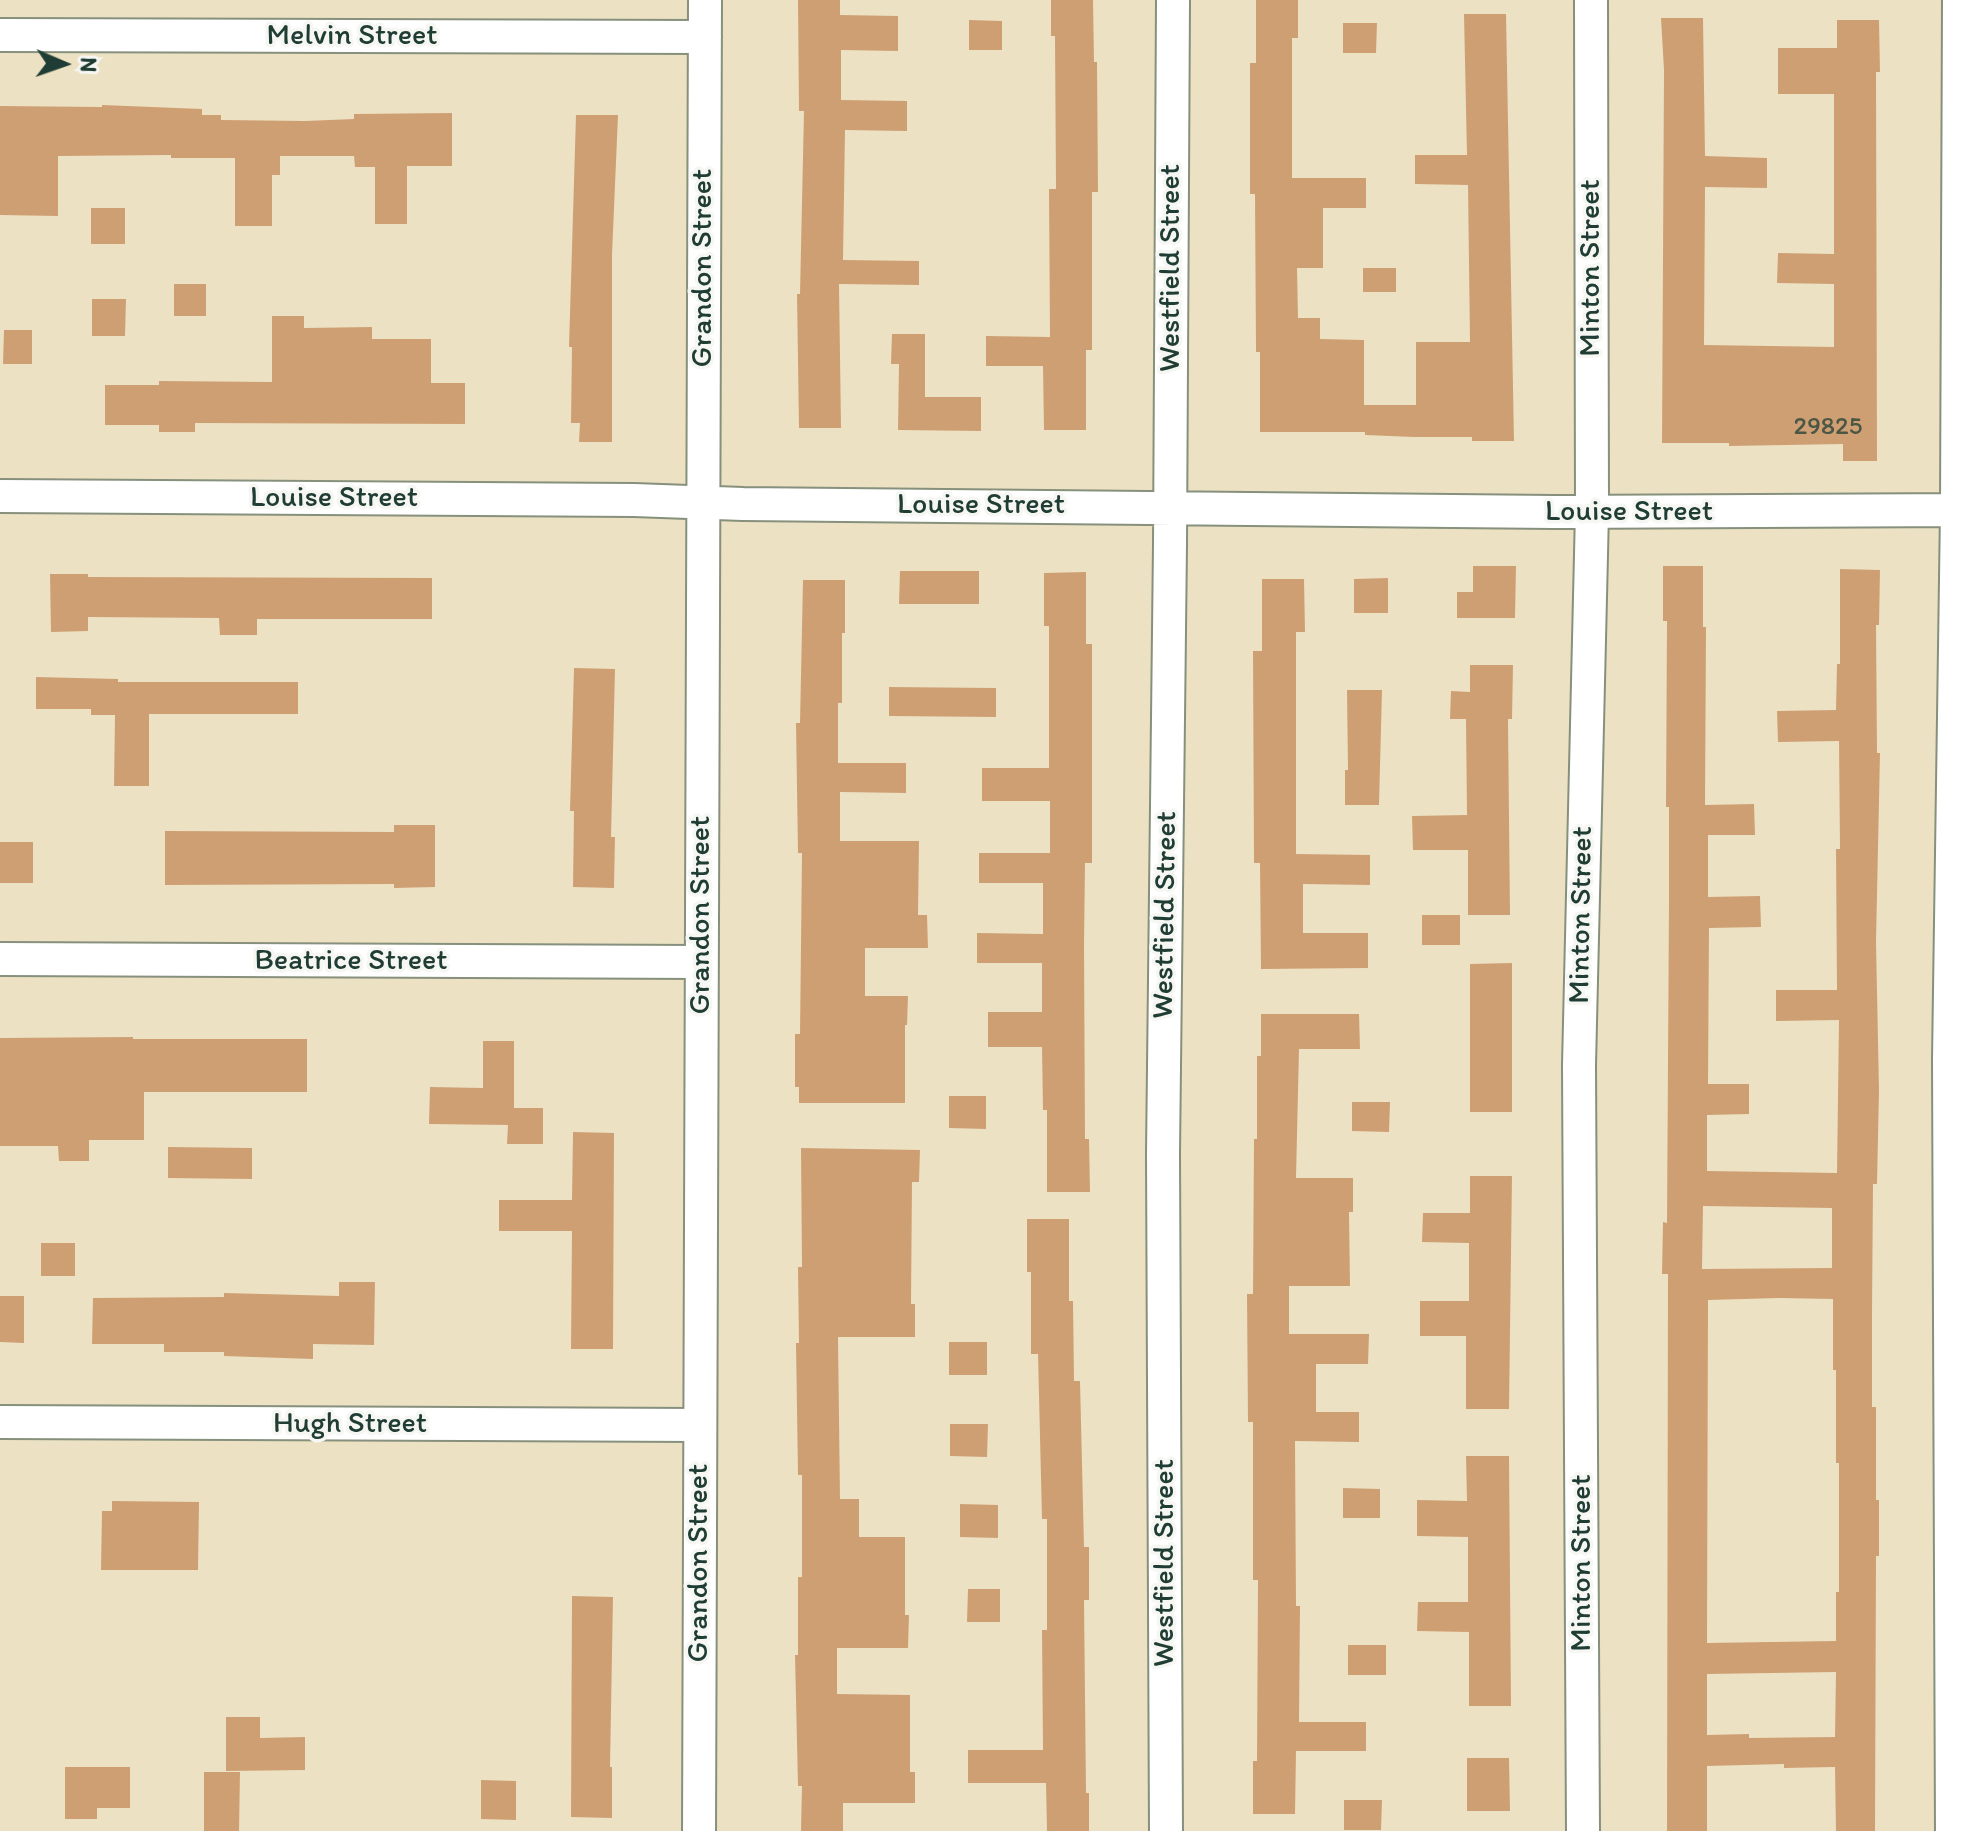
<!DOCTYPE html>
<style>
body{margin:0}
#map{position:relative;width:1963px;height:1831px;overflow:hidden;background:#ece2c3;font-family:Itim,sans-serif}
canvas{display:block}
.north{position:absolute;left:24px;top:24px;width:80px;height:80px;-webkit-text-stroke:6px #f6f6f2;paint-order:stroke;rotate:92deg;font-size:22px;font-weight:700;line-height:32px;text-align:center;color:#1f3d34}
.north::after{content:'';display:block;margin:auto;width:28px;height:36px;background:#1f3d34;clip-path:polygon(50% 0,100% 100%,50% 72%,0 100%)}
</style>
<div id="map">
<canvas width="1963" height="1831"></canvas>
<div class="north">N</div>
</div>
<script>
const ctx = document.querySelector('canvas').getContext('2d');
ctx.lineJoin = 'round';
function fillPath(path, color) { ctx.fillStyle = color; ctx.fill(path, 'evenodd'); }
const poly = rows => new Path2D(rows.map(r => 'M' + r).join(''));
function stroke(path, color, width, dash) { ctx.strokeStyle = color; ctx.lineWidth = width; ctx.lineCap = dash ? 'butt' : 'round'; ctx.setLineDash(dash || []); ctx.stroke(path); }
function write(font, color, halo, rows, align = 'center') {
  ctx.font = font + ' Itim,sans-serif'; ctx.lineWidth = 7; ctx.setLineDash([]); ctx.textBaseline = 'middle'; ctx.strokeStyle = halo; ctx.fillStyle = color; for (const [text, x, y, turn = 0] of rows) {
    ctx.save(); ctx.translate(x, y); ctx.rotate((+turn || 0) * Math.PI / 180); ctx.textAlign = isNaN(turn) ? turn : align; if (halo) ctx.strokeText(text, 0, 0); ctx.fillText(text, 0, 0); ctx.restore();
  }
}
fillPath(poly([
 [798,0,840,0,840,15,898,16,898,51,841,50,841,100,907,101,907,131,845,130,843,260,919,261,919,285,839,284,841,428,799,428,797,294,800,294,804,111,799,111],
 [1051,0,1093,0,1094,62,1097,62,1098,192,1092,192,1092,350,1086,350,1086,430,1044,430,1043,366,986,366,986,336,1050,337,1049,189,1056,189,1055,36,1051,36],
 [1256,0,1298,0,1298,38,1292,38,1292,178,1366,178,1366,208,1323,208,1323,268,1297,268,1298,318,1320,318,1320,339,1364,340,1364,405,1416,405,1416,342,1470,342,1468,185,1415,184,1415,155,1467,155,1464,14,1506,14,1514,441,1472,441,1472,437,1414,437,1365,435,1365,432,1260,432,1260,352,1256,352,1255,194,1250,194,1250,63,1256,63],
 [1661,18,1703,18,1705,156,1767,158,1767,188,1705,187,1704,345,1834,347,1834,284,1777,283,1778,253,1834,254,1834,94,1778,94,1778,48,1837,48,1837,20,1879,20,1880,72,1876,72,1877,461,1843,461,1843,444,1729,446,1729,443,1662,443,1664,70],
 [969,20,1002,21,1002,50,969,50],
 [1343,23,1377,23,1376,53,1343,53],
 [102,105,202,109,202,115,221,115,221,120,305,121,354,119,354,114,452,113,452,166,407,166,407,224,375,224,375,167,355,167,354,156,280,156,280,175,272,175,272,226,235,226,235,158,171,158,171,155,58,156,58,216,0,215,0,106,102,107],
 [576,115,618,115,612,255,612,442,579,442,580,423,571,423,572,347,569,347],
 [91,208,125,208,125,244,91,244],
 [1363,268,1396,268,1396,292,1363,292],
 [174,284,206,284,206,316,174,316],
 [92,299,126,299,125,336,92,336],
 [272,316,304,316,304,328,372,327,372,339,431,339,431,383,465,383,465,424,195,423,195,432,159,432,159,425,105,425,105,385,159,385,159,381,272,382],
 [4,330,32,330,32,364,3,364],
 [892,334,925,334,925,397,981,397,981,431,898,430,899,364,891,364],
 [1473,566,1516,566,1515,618,1457,618,1457,592,1473,592],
 [1663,566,1703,566,1703,627,1706,627,1705,805,1754,804,1755,835,1708,835,1708,897,1760,896,1761,927,1709,928,1708,1084,1749,1084,1749,1114,1707,1115,1707,1171,1837,1173,1839,1020,1776,1021,1776,990,1837,990,1836,849,1840,849,1839,741,1778,742,1777,711,1836,710,1837,664,1840,664,1840,569,1880,570,1879,625,1876,625,1877,753,1880,753,1876,942,1879,1090,1877,1184,1873,1184,1872,1314,1872,1407,1876,1407,1876,1500,1879,1500,1879,1556,1876,1556,1875,1831,1836,1831,1835,1767,1784,1768,1784,1764,1707,1766,1707,1831,1667,1831,1668,1274,1662,1274,1663,1222,1667,1223,1669,901,1669,807,1666,807,1667,621,1663,621],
 [1703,1206,1832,1208,1832,1268,1702,1269],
 [1779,1298,1833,1299,1833,1370,1836,1370,1836,1463,1839,1463,1839,1592,1836,1592,1836,1641,1707,1643,1708,1300],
 [1836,1672,1835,1737,1749,1738,1749,1734,1707,1735,1707,1674],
 [900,571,979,571,979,604,899,604],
 [1086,572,1086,644,1092,644,1092,863,1085,863,1084,945,1085,1139,1089,1139,1090,1192,1047,1192,1047,1110,1043,1110,1042,1047,988,1047,988,1012,1042,1012,1042,963,977,963,977,933,1043,934,1043,883,979,883,979,853,1050,853,1050,801,982,801,982,768,1049,768,1049,626,1044,626,1044,573],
 [50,574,88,574,88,577,432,578,432,619,257,619,257,635,220,635,219,618,88,617,88,631,51,632],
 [1388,578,1388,613,1354,613,1354,579],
 [1262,579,1304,579,1305,632,1296,632,1296,854,1370,855,1370,885,1303,884,1303,933,1368,933,1368,968,1261,969,1260,863,1254,863,1253,651,1262,651],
 [803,580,845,580,845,633,842,633,842,703,838,703,838,763,906,763,906,793,840,792,840,841,919,841,918,915,927,915,928,948,865,948,865,996,908,996,907,1025,905,1025,905,1103,799,1103,799,1087,795,1087,795,1034,800,1034,802,853,798,853,796,723,800,723],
 [1470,665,1513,665,1512,719,1508,719,1510,915,1468,915,1468,850,1413,850,1412,816,1467,815,1466,719,1450,719,1451,691,1470,692],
 [574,668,615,669,611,837,615,837,614,888,573,887,574,811,570,811],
 [36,677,118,679,118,682,298,682,298,714,149,714,149,786,114,786,115,715,91,715,91,709,36,709],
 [889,687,996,688,996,717,889,716],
 [1347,690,1382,690,1379,805,1345,805,1345,770,1348,770],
 [394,825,435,825,435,887,394,888,394,884,165,885,165,831,394,832],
 [0,842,33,842,33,883,0,883],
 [1422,915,1460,915,1460,945,1422,945],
 [1512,963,1512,1112,1470,1112,1470,964],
 [1261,1014,1359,1014,1360,1049,1299,1049,1296,1178,1353,1178,1353,1212,1349,1212,1350,1286,1289,1286,1289,1334,1369,1334,1368,1364,1316,1364,1316,1412,1359,1412,1359,1442,1295,1441,1296,1606,1300,1606,1299,1722,1366,1722,1366,1751,1296,1751,1295,1814,1253,1814,1253,1761,1257,1761,1258,1580,1253,1580,1253,1422,1248,1422,1247,1294,1253,1294,1254,1139,1257,1139,1257,1056,1261,1056],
 [133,1037,133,1039,307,1039,307,1092,144,1092,144,1140,89,1140,89,1161,59,1161,58,1146,0,1146,0,1038],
 [483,1041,514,1041,514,1108,543,1108,543,1144,507,1144,508,1125,429,1124,430,1087,483,1088],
 [949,1096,986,1096,986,1129,949,1128],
 [1352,1102,1390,1102,1389,1132,1352,1131],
 [573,1132,614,1133,613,1349,571,1349,572,1231,499,1231,499,1200,572,1200],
 [168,1147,252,1148,252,1179,168,1178],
 [801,1148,920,1150,919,1182,912,1182,911,1304,915,1304,915,1337,838,1337,840,1499,859,1499,859,1537,905,1537,905,1615,909,1615,908,1648,837,1648,837,1694,910,1695,910,1772,915,1772,915,1803,843,1803,843,1831,801,1831,802,1786,798,1786,795,1655,798,1655,798,1577,802,1577,802,1475,798,1475,796,1343,799,1343,798,1267,802,1267],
 [1470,1176,1512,1176,1509,1409,1466,1409,1466,1336,1420,1336,1420,1301,1469,1301,1469,1243,1422,1242,1423,1213,1470,1213],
 [1027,1219,1069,1219,1069,1301,1073,1301,1074,1381,1080,1381,1084,1547,1089,1547,1089,1600,1084,1600,1086,1793,1089,1793,1089,1831,1047,1831,1046,1783,968,1783,968,1750,1043,1750,1042,1630,1047,1630,1047,1519,1042,1519,1038,1354,1031,1354,1031,1272,1027,1272],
 [41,1243,75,1243,75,1276,41,1276],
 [339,1282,375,1282,374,1345,313,1344,313,1359,224,1356,224,1352,164,1352,164,1344,92,1344,93,1298,224,1297,224,1293,339,1296],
 [0,1296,24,1296,24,1343,0,1342],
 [949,1342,987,1342,987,1375,949,1375],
 [950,1424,988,1424,987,1457,950,1456],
 [1466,1456,1509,1456,1511,1706,1469,1706,1469,1632,1417,1631,1418,1602,1468,1602,1468,1537,1417,1536,1417,1500,1467,1501],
 [1343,1488,1380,1489,1380,1518,1343,1518],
 [112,1501,199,1502,198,1570,101,1570,102,1511,112,1511],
 [960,1504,998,1505,998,1538,960,1537],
 [968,1589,1000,1589,1000,1622,967,1622],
 [572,1596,613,1597,610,1767,612,1767,612,1818,571,1817],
 [1348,1645,1386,1645,1386,1675,1348,1675],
 [226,1717,260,1717,260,1738,305,1737,305,1770,226,1771],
 [1467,1758,1509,1758,1510,1811,1467,1811],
 [65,1767,130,1767,130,1808,97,1808,97,1819,65,1819],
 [204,1772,240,1772,239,1831,204,1831],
 [481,1780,516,1781,516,1820,481,1819],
 [1344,1800,1382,1800,1381,1830,1344,1830]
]), '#cf9f74');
const minor = poly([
 [0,35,705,37],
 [0,496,634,500,743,504,1554,512,1963,510],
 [0,959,701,962],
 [0,1422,699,1425],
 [699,1831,705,0],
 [1166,1831,1163,1153,1170,544,1173,0],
 [1583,1831,1579,1065,1592,512,1591,0],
 [1952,1831,1949,1059,1957,510,1959,0]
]);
stroke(minor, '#86907c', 36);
stroke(minor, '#fff', 32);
write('26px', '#4b5644', null, [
 ["29825",1828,427]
]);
write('30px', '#1f3d34', '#f6f6f2', [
 ["Melvin Street",352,36],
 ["Grandon Street",703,268,-90],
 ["Westfield Street",1171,268,-90],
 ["Minton Street",1591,268,-90],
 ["Louise Street",334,498],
 ["Louise Street",981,505],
 ["Louise Street",1629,512],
 ["Grandon Street",701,915,-90],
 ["Westfield Street",1166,915,-89],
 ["Minton Street",1582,915,-89],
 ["Beatrice Street",351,961],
 ["Hugh Street",350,1424],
 ["Grandon Street",699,1563,-90],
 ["Westfield Street",1165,1563,-90],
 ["Minton Street",1582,1563,-90]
]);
</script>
